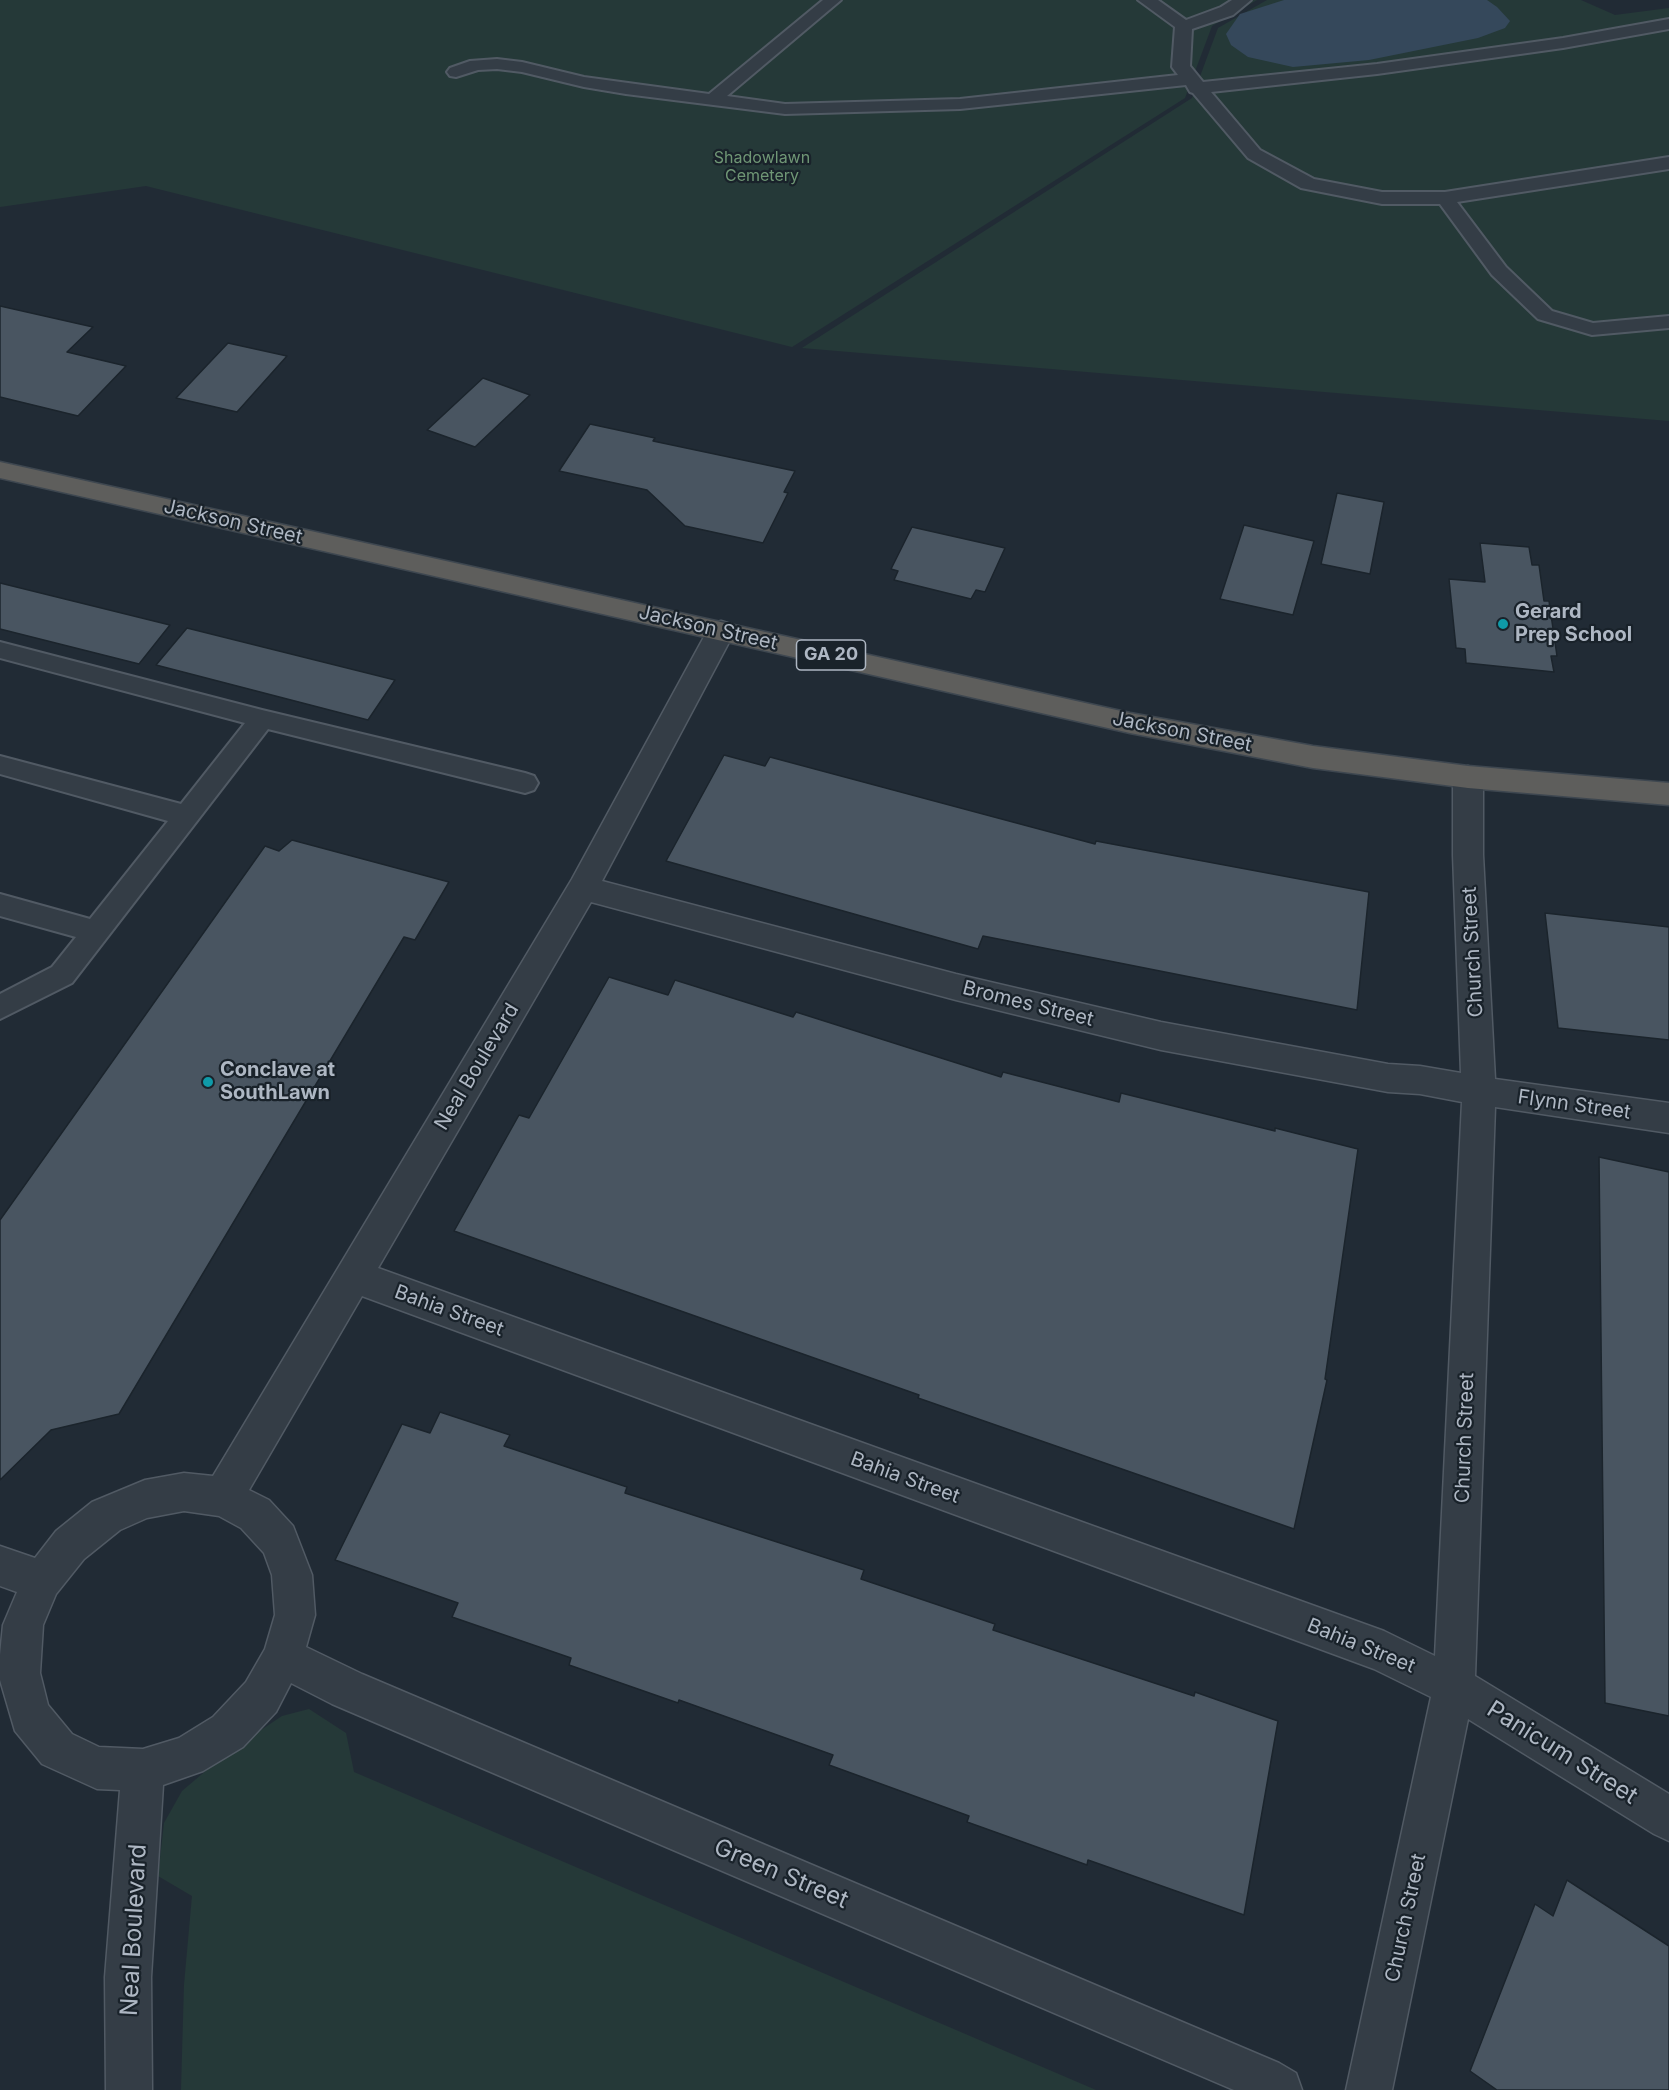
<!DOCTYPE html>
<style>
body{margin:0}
canvas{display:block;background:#212b35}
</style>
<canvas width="1669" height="2090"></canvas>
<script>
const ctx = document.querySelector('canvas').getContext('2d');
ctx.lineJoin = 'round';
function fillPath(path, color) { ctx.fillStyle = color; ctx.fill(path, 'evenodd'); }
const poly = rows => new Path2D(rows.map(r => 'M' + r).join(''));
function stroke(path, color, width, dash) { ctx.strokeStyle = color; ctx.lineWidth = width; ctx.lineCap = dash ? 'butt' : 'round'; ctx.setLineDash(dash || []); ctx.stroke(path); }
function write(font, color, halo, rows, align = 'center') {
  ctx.font = font + ' Inter,sans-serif'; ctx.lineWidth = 4.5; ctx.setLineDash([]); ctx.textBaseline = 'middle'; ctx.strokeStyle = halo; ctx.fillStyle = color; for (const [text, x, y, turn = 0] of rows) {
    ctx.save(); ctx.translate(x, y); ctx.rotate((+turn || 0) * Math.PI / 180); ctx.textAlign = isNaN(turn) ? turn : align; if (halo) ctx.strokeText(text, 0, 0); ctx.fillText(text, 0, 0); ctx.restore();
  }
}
fillPath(poly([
 [0,0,1257,0,1212,26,1185,98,792,347,146,186,0,207],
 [1267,0,1581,0,1615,15,1669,8,1669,421,802,348,1192,98,1218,28],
 [309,1709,346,1733,354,1772,1096,2090,181,2090,184,1985,192,1896,158,1876,164,1823,182,1791,228,1752,282,1716]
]), '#253938');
fillPath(poly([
 [1284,0,1487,0,1497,7,1510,21,1505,28,1478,38,1369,60,1293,67,1248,57,1231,45,1226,34,1240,14]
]), '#35485b');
const building = poly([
 [0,306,93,327,67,352,126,366,78,416,0,397,0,306],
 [228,343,287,356,237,412,176,398,228,343],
 [483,378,530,395,475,447,427,430,483,378],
 [590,424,655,438,653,441,795,471,784,492,788,493,763,543,685,526,647,490,559,471,590,424],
 [1337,493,1384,502,1370,574,1321,564,1337,493],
 [1244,525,1314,541,1293,615,1220,599,1244,525],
 [912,527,1005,548,985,592,976,590,971,599,894,580,898,571,891,569,912,527],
 [1480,543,1529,547,1532,565,1539,565,1544,601,1549,601,1557,656,1551,656,1554,672,1466,663,1465,649,1456,648,1449,579,1485,582,1480,543],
 [0,583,170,625,139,664,0,629,0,583],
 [187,628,395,680,368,720,156,665,187,628],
 [724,755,765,766,770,757,1095,844,1096,841,1369,892,1357,1010,983,936,978,949,666,861,724,755],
 [292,840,449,882,415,940,404,937,119,1414,51,1430,0,1480,0,1220,265,846,279,851,292,840],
 [1545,913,1669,927,1669,1040,1558,1028,1545,913],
 [609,977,668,995,675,980,793,1017,796,1012,1001,1077,1003,1072,1119,1102,1121,1093,1275,1131,1275,1128,1358,1149,1325,1379,1327,1380,1294,1529,918,1398,919,1395,454,1231,519,1115,529,1118,609,977],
 [1599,1157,1669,1172,1669,1716,1605,1703,1599,1157],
 [440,1412,510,1435,504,1446,627,1487,625,1493,864,1570,861,1579,995,1624,993,1630,1194,1696,1195,1692,1278,1721,1244,1915,1088,1860,1087,1865,967,1822,969,1816,829,1765,833,1755,679,1700,678,1703,569,1665,571,1658,452,1617,458,1603,335,1560,402,1424,430,1433,440,1412],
 [1567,1880,1669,1946,1669,2090,1497,2090,1470,2071,1535,1904,1553,1916,1567,1880]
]);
fillPath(building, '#495561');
stroke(building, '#1b242c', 1.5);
const service = poly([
 [823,0,841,0,727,96,785,104,960,99,1178,75,1172,67,1175,27,1138,0,1158,0,1186,20,1221,7,1232,0,1251,0,1233,15,1192,29,1190,66,1203,82,1377,64,1563,38,1669,19,1669,29,1563,48,1377,74,1211,92,1260,150,1314,179,1382,192,1445,192,1669,157,1669,169,1457,202,1506,267,1552,311,1593,323,1669,316,1669,328,1592,335,1538,319,1492,275,1440,204,1382,204,1301,188,1248,158,1193,93,1190,92,1186,85,960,109,785,114,626,94,584,87,522,72,497,69,478,70,456,77,450,76,447,72,450,68,470,61,497,59,522,62,584,77,709,94,823,0],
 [0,642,262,710,525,773,534,776,538,783,534,790,525,793,268,729,72,983,0,1019,0,994,52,967,76,937,0,916,0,894,90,919,168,821,0,774,0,756,181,804,245,723,0,658,0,642]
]);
const minor = poly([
 [721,621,731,624,735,631,602,881,956,974,1161,1022,1388,1064,1420,1066,1461,1073,1453,855,1453,777,1458,769,1468,766,1478,769,1483,777,1483,855,1495,1079,1669,1103,1669,1133,1495,1107,1475,1676,1669,1794,1669,1841,1654,1834,1468,1719,1392,2090,1346,2090,1431,1697,1374,1669,362,1296,249,1490,269,1500,293,1526,312,1575,315,1615,306,1647,362,1674,1279,2063,1296,2073,1302,2090,1234,2090,332,1704,291,1683,276,1712,243,1747,203,1771,163,1785,151,1977,152,2090,106,2090,105,1977,120,1790,97,1789,42,1764,15,1731,0,1680,0,1655,3,1625,17,1592,0,1586,0,1546,35,1558,56,1531,92,1502,145,1480,184,1473,213,1476,572,879,711,624,721,621],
 [591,902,956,1000,1161,1050,1388,1092,1420,1094,1462,1102,1435,1656,1384,1631,378,1268,591,902],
 [184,1511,219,1516,241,1528,264,1553,272,1575,275,1615,265,1649,246,1682,213,1717,179,1738,143,1749,99,1747,72,1734,48,1705,40,1673,43,1625,56,1594,84,1559,120,1530,147,1518,184,1511]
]);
const trunk = poly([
 [0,462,1130,713,1313,746,1468,766,1669,783,1669,805,1468,788,1313,768,1130,733,0,478,0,462]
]);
stroke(service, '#515a64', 4);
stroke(minor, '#515a64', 3);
stroke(trunk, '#3e4750', 3);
fillPath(service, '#343d46');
fillPath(minor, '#343d46');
fillPath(trunk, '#5e5e5c');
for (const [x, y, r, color] of [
 [1503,624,6,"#0f9aa8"],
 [208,1082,6,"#0f9aa8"]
]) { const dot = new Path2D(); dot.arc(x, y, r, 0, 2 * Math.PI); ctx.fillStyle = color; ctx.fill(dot); stroke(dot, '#19222a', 2); }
write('16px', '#6f9675', '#19222a', [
 ["Shadowlawn",762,158],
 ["Cemetery",762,176]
]);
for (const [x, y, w] of [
 [831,655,69]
]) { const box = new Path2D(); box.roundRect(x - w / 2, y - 15, w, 30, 4.5); ctx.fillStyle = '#19222a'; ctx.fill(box); stroke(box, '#aeb7c3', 1.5); }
write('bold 18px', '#aeb7c3', null, [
 ["GA 20",831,655]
]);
write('20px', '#aeb7c3', '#19222a', [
 ["Jackson Street",233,522,13],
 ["Jackson Street",708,628,13],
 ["Jackson Street",1182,732,11],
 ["Church Street",1473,952,-93],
 ["Bromes Street",1028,1004,14],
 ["Neal Boulevard",477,1067,-59],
 ["Flynn Street",1574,1105,8],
 ["Bahia Street",449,1311,20],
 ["Church Street",1465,1438,-88],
 ["Bahia Street",905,1478,20],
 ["Bahia Street",1361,1646,22],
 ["Church Street",1406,1918,-78]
]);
write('bold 20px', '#aeb7c3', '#19222a', [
 ["Gerard",1515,612],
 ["Prep School",1515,635],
 ["Conclave at",220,1070],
 ["SouthLawn",220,1093]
], 'left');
write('24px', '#aeb7c3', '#19222a', [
 ["Panicum Street",1562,1753,32],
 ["Green Street",781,1874,23],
 ["Neal Boulevard",134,1930,-87]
]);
</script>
